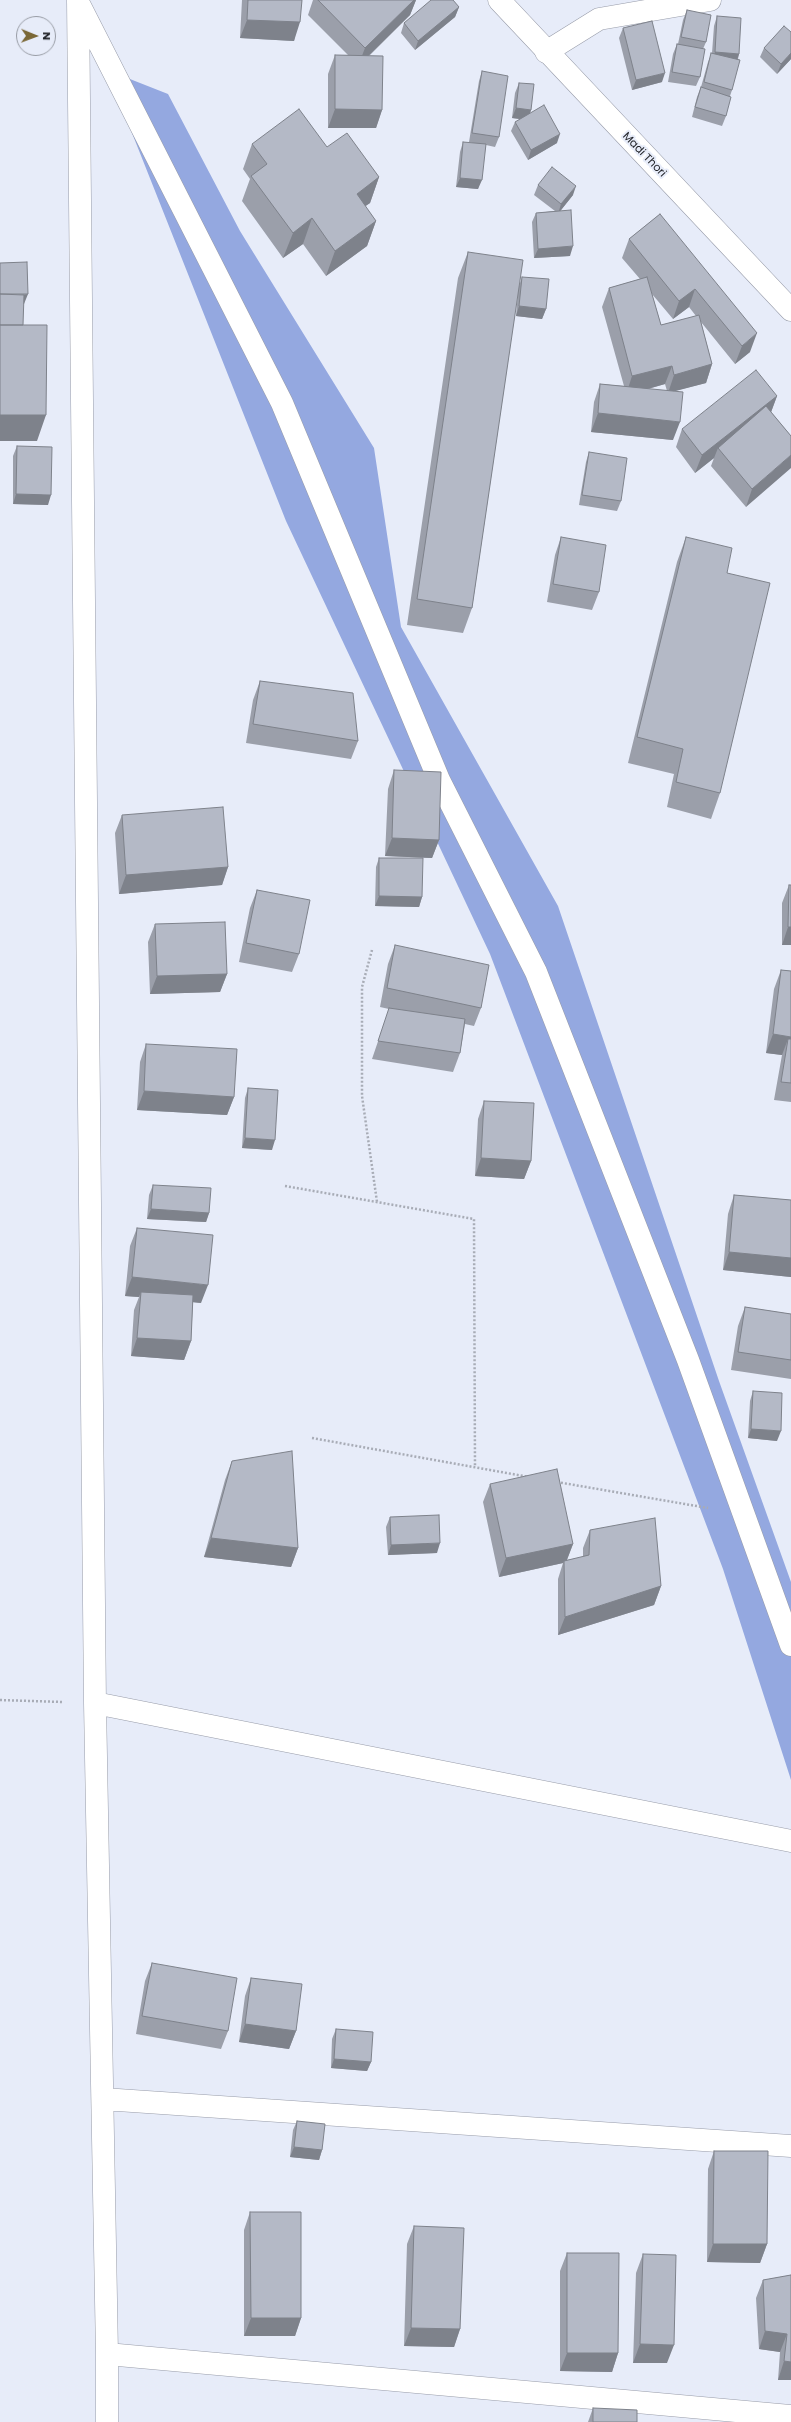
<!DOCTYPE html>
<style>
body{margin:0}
#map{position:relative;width:791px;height:2422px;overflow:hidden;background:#e7ecf9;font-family:Poppins,sans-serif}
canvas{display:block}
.north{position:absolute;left:16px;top:16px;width:40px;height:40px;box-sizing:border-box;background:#e7ecf9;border:1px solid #989ca5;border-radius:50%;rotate:91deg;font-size:11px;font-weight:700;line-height:16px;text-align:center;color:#212328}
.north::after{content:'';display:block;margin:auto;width:14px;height:18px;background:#7a6736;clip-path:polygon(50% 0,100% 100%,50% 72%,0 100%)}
</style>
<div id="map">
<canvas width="791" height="2422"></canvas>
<div class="north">N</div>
</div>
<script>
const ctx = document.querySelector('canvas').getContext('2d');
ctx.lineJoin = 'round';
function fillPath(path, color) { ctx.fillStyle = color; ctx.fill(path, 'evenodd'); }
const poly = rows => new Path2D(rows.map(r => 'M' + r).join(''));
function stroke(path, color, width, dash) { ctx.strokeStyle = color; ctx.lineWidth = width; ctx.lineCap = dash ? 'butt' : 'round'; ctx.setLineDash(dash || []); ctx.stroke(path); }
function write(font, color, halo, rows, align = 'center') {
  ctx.font = font + ' Poppins,sans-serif'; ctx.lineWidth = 4; ctx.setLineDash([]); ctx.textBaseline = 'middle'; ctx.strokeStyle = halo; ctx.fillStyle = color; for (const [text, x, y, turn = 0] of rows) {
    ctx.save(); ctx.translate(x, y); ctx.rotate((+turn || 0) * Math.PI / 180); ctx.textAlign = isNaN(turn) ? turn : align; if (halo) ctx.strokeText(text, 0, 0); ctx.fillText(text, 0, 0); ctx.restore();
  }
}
fillPath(poly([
 [107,70,168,94,240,231,374,448,401,627,558,906,719,1381,791,1582,791,1780,723,1569,490,954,286,521]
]), '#94a8e0');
const minor = poly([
 [78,0,95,1703,107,2354,107,2422],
 [80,6,282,403,439,780,536,972,688,1360,791,1645],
 [546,52,599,19,710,0],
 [95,1703,791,1841],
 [103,2099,791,2146],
 [107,2354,791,2416]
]);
const major = poly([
 [499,0,791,310]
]);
stroke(minor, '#989ca9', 23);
stroke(major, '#989ca9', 23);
stroke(poly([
 [372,950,362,987,362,1096,377,1202],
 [285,1186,474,1219,475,1467],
 [312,1438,529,1477],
 [557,1482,708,1508],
 [0,1700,63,1702]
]), '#a8acb6', 2.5, [2, 2]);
stroke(minor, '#fff', 22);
stroke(major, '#fff', 22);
fillPath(poly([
 [242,0,302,0,294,41,240,38],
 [313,0,416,0,410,15,369,56,382,110,376,128,328,128,328,74,335,55,348,55,308,15],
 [459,7,455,17,415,50,401,33,404,23],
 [687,10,706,42,703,49,700,77,696,86,668,82,673,54,677,44,678,44,683,20],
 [717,16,739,54,738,59,732,90,730,96,726,116,722,126,692,117,697,97,701,87,708,62,712,53,714,26],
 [623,28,662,82,632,90,619,38],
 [764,48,791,59,777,74,760,57],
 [482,71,499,137,495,147,486,145,478,189,456,187,460,152,463,142,476,144,469,142,479,81],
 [519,83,531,110,530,113,557,143,528,160,511,131,515,122,520,119,512,118,515,93],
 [252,144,327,147,379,177,370,203,365,206,376,221,367,246,326,276,303,244,283,258,242,201,250,179,243,169],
 [538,185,573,195,560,211,570,256,534,258,532,222,536,213,555,211,534,195],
 [660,214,750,352,735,364,701,322,712,364,706,383,674,391,673,440,591,432,594,402,600,384,624,386,602,307,609,288,640,279,622,258,629,239],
 [652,294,673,319,689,307,696,316,661,325],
 [665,384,667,391,648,389],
 [468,252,519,286,522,277,546,309,542,319,516,316,518,292,472,608,463,633,407,625,458,278],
 [777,396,771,412,791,436,746,507,711,466,714,458,695,473,676,447,682,429],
 [17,446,48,505,13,504,13,456],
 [589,452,621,501,617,511,579,505,586,462],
 [561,537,599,592,592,610,547,602,555,555],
 [686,537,727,573,720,793,711,819,667,807,674,774,628,763,677,562],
 [260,681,358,741,351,759,246,743,253,700],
 [394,770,439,840,432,858,385,856,388,789],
 [122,815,228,867,222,885,119,894,115,833],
 [379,858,422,897,419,907,375,906,376,867],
 [789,885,791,945,782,945,782,903],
 [257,890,299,954,292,972,239,962,250,908],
 [155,924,227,974,220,992,150,994,148,942],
 [395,945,481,1008,474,1026,465,1024,460,1053,453,1072,372,1059,389,1009,380,1007,388,964],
 [781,970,791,971,791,1102,774,1100,782,1055,766,1053,774,989],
 [146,1044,234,1097,227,1115,137,1110,140,1062],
 [248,1088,272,1150,242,1148,245,1098],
 [484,1101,531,1161,524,1179,475,1176,478,1119],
 [153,1185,209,1213,206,1222,147,1219,149,1195],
 [734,1195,791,1200,791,1277,723,1270,728,1214],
 [137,1228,201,1303,193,1302,191,1341,184,1360,131,1356,134,1310,139,1297,125,1296,130,1246],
 [745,1307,791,1314,791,1379,731,1370,738,1326],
 [753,1391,777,1441,748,1438,750,1401],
 [232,1461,298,1548,291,1567,204,1557,225,1480],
 [490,1484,573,1544,567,1560,583,1557,583,1548,590,1530,661,1586,654,1605,558,1635,558,1579,563,1563,499,1577,483,1502],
 [390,1517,437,1553,388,1555,386,1527],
 [152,1963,228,2031,221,2049,136,2034,145,1981],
 [251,1978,296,2031,289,2049,239,2042,245,1996],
 [336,2029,371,2062,367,2071,331,2068,332,2039],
 [297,2121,322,2150,319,2160,290,2157,293,2130],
 [714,2151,767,2244,760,2263,707,2262,708,2169],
 [250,2212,301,2318,295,2336,244,2336,244,2230],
 [414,2226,460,2329,454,2347,404,2346,407,2244],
 [567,2253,618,2353,612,2372,560,2371,560,2271],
 [643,2254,667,2363,633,2363,636,2273],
 [791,2275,791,2380,778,2380,780,2352,759,2349,756,2298,763,2280],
 [593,2408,637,2422,588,2422]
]), '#9b9faa');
fillPath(poly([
 [414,0,416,0,410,15,358,66,365,48],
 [459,7,455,17,415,50,418,41],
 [247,20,300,22,294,41,240,38],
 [715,52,739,54,736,63,711,62],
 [791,53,791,59,777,74,781,64],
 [665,73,662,82,632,90,636,80],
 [516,108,531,110,528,120,512,118],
 [335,109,382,110,376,128,328,128],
 [560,134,557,143,528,160,531,150],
 [379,177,370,203,347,219,357,194],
 [460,178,482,180,478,189,456,187],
 [576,186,573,195,558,214,561,204],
 [312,218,303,244,283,258,293,233],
 [376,221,367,246,326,276,335,251],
 [573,246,570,256,534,258,538,249],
 [695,289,689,307,673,319,679,301],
 [28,294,24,304,0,305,0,296],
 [519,306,546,309,542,319,516,316],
 [757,333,750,352,735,364,742,346],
 [712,364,706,383,668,393,674,375],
 [672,366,665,384,626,395,632,376],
 [777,396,770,415,718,448,714,458,695,473,702,455],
 [598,413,680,422,673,440,591,432],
 [0,415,46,415,37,441,0,441],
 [791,455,791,468,746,507,752,489],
 [16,494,51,495,48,505,13,504],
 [392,838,439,840,432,858,385,856],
 [228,867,222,885,119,894,126,875],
 [379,896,422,897,419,907,375,906],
 [788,927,791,927,791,945,782,945],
 [227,974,220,992,150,994,157,976],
 [773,1034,791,1037,791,1056,788,1039,782,1055,766,1053],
 [144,1091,234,1097,227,1115,137,1110],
 [245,1138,275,1140,272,1150,242,1148],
 [481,1158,531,1161,524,1179,475,1176],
 [151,1209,209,1213,206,1222,147,1219],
 [729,1252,791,1258,791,1277,723,1270],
 [132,1277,208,1285,201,1303,140,1297,141,1292,139,1297,125,1296],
 [137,1338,191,1341,184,1360,131,1356],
 [751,1429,781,1431,777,1441,748,1438],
 [211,1538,298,1548,291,1567,204,1557],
 [440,1543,437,1553,388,1555,391,1545],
 [573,1544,566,1562,564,1561,563,1563,499,1577,506,1558],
 [661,1586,654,1605,558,1635,565,1617],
 [245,2024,296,2031,289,2049,239,2042],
 [334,2059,371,2062,367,2071,331,2068],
 [294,2147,322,2150,319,2160,290,2157],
 [713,2244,767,2244,760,2263,707,2262],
 [251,2318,301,2318,295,2336,244,2336],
 [411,2328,460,2329,454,2347,404,2346],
 [765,2331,787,2334,780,2352,759,2349],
 [640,2344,674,2345,667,2363,633,2363],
 [567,2353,618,2353,612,2372,560,2371],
 [784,2361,791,2362,791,2380,778,2380]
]), '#7e828b');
const building = poly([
 [248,0,302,0,300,22,247,20,248,0],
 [318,0,414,0,365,48,318,0],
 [431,0,453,0,459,7,418,41,404,23,431,0],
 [687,10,711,15,706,42,681,37,687,10],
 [717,16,741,18,739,54,715,52,717,16],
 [652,21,665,73,636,80,623,28,652,21],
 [784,26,791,32,791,53,781,64,764,48,784,26],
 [677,44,705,49,700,77,672,72,677,44],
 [711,53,740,60,732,90,704,82,711,53],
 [335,55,383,56,382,110,335,109,335,55],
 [482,71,508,76,499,137,472,133,482,71],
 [519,83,534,84,531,110,516,108,519,83],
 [701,87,731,97,726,116,695,107,701,87],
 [544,105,560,134,531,150,515,122,544,105],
 [299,109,327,147,347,133,379,177,357,194,376,221,335,251,312,218,293,233,251,176,267,164,252,144,299,109],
 [463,142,486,144,482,180,460,178,463,142],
 [552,167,576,186,561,204,538,185,552,167],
 [571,210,573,246,538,249,536,213,571,210],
 [660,214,757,333,742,346,695,289,679,301,629,239,660,214],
 [468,252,523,260,472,608,417,599,468,252],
 [27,262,28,294,0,294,0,263,27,262],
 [522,277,549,279,546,309,519,306,522,277],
 [647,277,661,325,699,315,712,364,674,375,672,366,632,376,609,288,647,277],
 [0,294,24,295,23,325,0,325,0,294],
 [0,325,47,325,46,415,0,415,0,325],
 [756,370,777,396,702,455,682,429,756,370],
 [600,384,683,392,680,422,598,413,600,384],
 [766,406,791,436,791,455,752,489,718,448,766,406],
 [17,446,52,447,51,495,16,494,17,446],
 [589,452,627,458,621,501,582,495,589,452],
 [561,537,606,545,599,592,553,584,561,537],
 [686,537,732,548,727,573,770,583,720,793,676,782,683,749,637,737,686,537],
 [260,681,353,693,358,741,253,724,260,681],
 [394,770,441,772,439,840,392,838,394,770],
 [223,807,228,867,126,875,122,815,223,807],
 [379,858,423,858,422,897,379,896,379,858],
 [789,885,791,885,791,927,788,927,789,885],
 [257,890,310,900,299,954,246,943,257,890],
 [225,922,227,974,157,976,155,924,225,922],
 [395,945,489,965,481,1008,387,988,395,945],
 [781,970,791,971,791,1037,773,1034,781,970],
 [389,1008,465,1019,460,1053,378,1041,389,1008],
 [788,1039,791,1039,791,1083,781,1082,788,1039],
 [146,1044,237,1049,234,1097,144,1091,146,1044],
 [248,1088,278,1090,275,1140,245,1138,248,1088],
 [484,1101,534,1103,531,1161,481,1158,484,1101],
 [153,1185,211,1188,209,1213,151,1209,153,1185],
 [734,1195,791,1200,791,1258,729,1252,734,1195],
 [137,1228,213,1235,208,1285,132,1277,137,1228],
 [141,1292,193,1295,191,1341,137,1338,141,1292],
 [745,1307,791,1314,791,1360,738,1352,745,1307],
 [753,1391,782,1393,781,1431,751,1429,753,1391],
 [292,1451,298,1548,211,1538,232,1461,292,1451],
 [557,1469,573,1544,506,1558,490,1484,557,1469],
 [439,1515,440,1543,391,1545,390,1517,439,1515],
 [655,1518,661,1586,565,1617,564,1561,589,1555,590,1530,655,1518],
 [152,1963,237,1978,228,2031,142,2016,152,1963],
 [251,1978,302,1984,296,2031,245,2024,251,1978],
 [336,2029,373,2032,371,2062,334,2059,336,2029],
 [297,2121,325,2124,322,2150,294,2147,297,2121],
 [714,2151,768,2151,767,2244,713,2244,714,2151],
 [250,2212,301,2212,301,2318,251,2318,250,2212],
 [414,2226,464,2228,460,2329,411,2328,414,2226],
 [567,2253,619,2253,618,2353,567,2353,567,2253],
 [643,2254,676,2255,674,2345,640,2344,643,2254],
 [791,2275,791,2362,784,2361,787,2334,765,2331,763,2280,791,2275],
 [593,2408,637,2410,637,2422,593,2422,593,2408]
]);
fillPath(building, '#b4b9c6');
stroke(building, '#7e828b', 1);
write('11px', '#212328', '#e7ecf9', [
 ["Madi Thori",644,155,46]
]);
</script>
